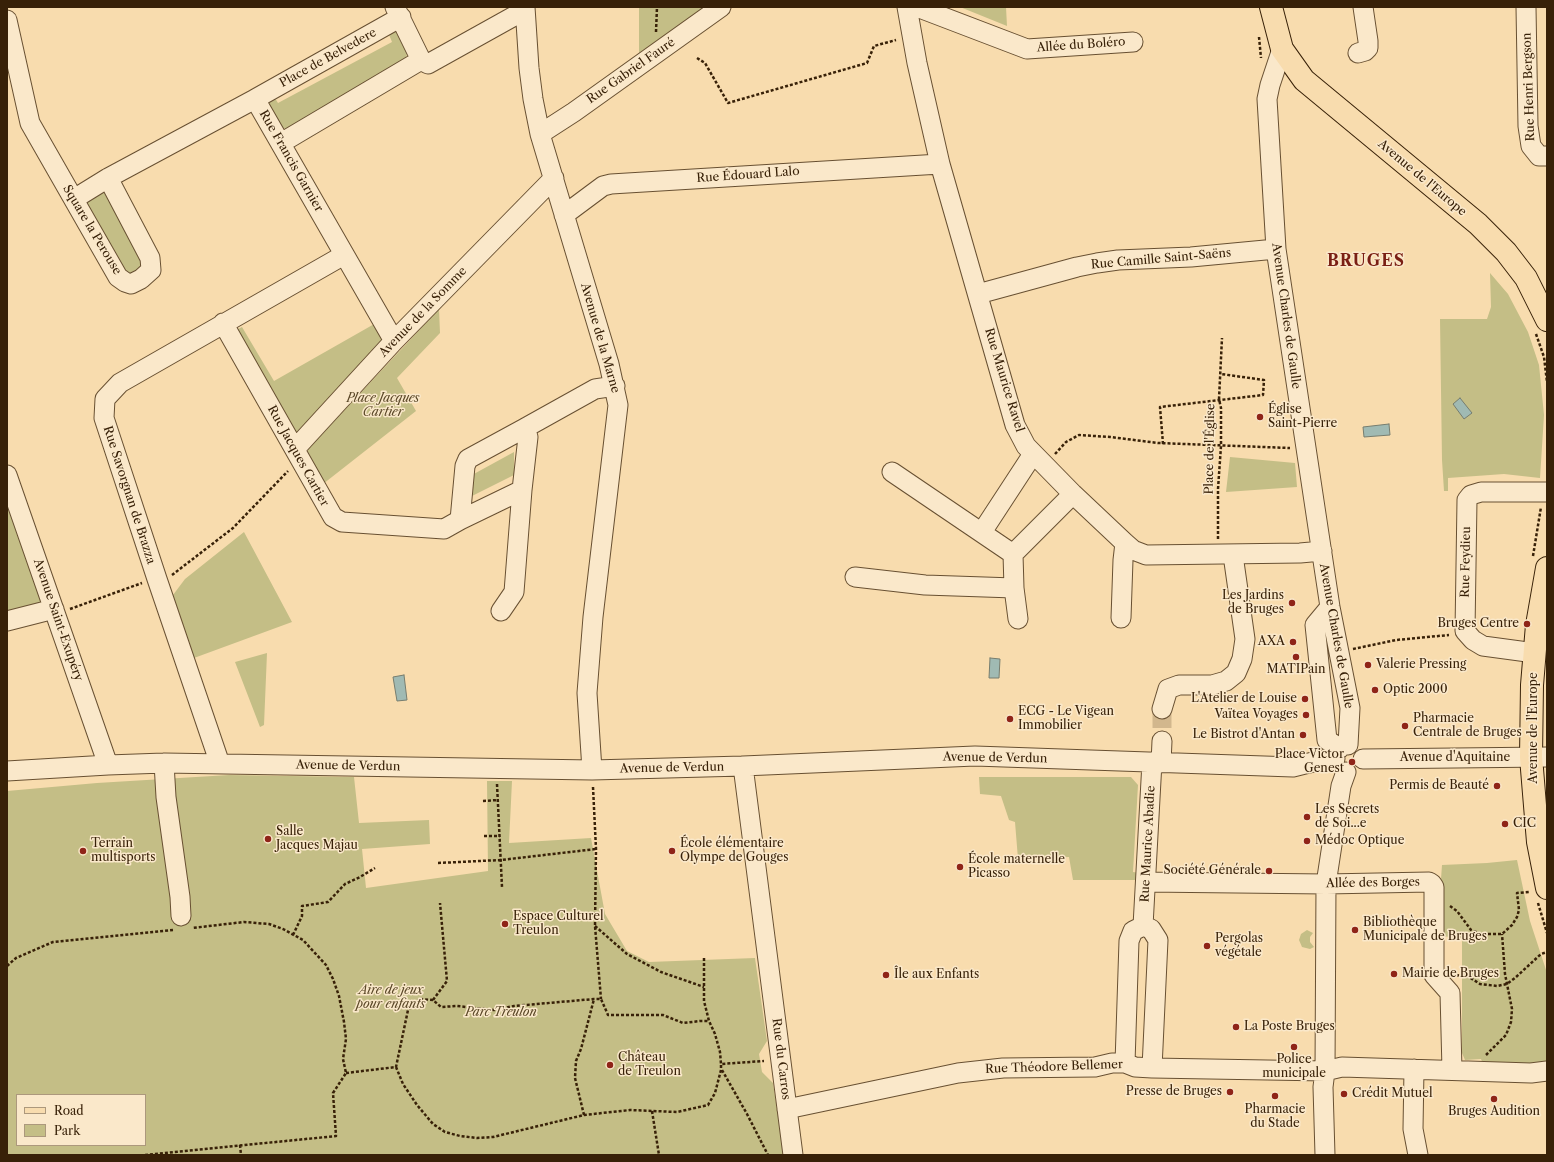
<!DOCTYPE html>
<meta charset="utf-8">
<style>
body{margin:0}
#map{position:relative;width:1554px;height:1162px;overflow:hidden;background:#f8dcae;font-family:"Libre Caslon Text",serif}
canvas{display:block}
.frame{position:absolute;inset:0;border:8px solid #382108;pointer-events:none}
.legend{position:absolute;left:16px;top:1094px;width:130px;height:52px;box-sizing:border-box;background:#fae8ca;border:1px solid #ac987c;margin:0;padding:5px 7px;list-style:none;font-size:12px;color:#382108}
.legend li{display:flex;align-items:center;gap:8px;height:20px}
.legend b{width:20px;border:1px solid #ac987c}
</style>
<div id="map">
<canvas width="1554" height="1162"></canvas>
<div class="frame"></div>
<ul class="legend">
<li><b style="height:5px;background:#f8dcae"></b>Road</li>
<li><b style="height:11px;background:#c4be86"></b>Park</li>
</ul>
</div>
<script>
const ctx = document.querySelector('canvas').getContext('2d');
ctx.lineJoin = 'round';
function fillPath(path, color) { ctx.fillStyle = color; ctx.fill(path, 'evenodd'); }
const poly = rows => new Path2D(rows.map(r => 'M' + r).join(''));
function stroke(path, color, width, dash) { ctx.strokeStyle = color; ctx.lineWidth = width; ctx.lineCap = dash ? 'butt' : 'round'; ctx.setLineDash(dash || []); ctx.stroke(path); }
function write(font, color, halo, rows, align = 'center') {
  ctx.font = font + ' "Libre Caslon Text",serif'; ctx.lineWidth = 3; ctx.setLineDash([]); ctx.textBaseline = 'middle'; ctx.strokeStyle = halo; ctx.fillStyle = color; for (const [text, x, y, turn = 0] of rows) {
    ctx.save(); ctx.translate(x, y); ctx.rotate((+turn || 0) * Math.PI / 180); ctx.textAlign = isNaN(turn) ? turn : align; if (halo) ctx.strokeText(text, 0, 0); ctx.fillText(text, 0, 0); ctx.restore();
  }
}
fillPath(poly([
 [639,7,705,7,639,53],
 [960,7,1006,7,1007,26],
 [396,29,408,45,406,61,288,130,283,128,272,116,267,100,273,95,278,103,392,42,388,32],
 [98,189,107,191,144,262,138,272,127,275,84,204],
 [1490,273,1508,294,1528,332,1539,365,1544,415,1540,478,1504,474,1448,478,1448,491,1444,491,1442,460,1440,319,1487,319,1491,307],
 [439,309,440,333,397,378,416,411,323,484,308,456,308,449],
 [376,323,381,335,383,343,297,435,232,332,242,327,274,381],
 [514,452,514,475,470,497,472,475],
 [1230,457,1295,463,1297,487,1226,492],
 [7,499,42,601,39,605,7,614],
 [244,532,292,622,194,658,173,595,185,579],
 [267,653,264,725,260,727,235,662],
 [229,775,354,777,359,823,429,820,430,844,362,849,366,888,488,871,487,781,512,781,509,843,591,838,605,914,627,951,649,962,755,958,767,1041,759,1054,762,1072,773,1083,784,1155,7,1155,7,791,97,783],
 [17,1095,145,1095,145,1145,17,1145],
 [979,777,1131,777,1138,785,1133,872,1140,873,1140,880,1073,880,1069,857,1018,859,1015,822,1009,820,1001,796,980,794],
 [1517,860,1530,921,1547,973,1547,1061,1530,1064,1483,1064,1481,1059,1465,1060,1462,1053,1462,938,1440,936,1437,896,1441,879,1442,865,1487,863],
 [1307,930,1313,933,1310,937,1310,942,1314,947,1310,949,1302,947,1299,940,1301,934]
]), '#c4be86');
const water = poly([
 [1460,398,1472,413,1464,419,1453,404,1460,398],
 [1389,424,1390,435,1364,437,1363,427,1389,424],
 [990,658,1000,659,999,678,989,678,990,658],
 [404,675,407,700,397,701,393,677,404,675]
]);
fillPath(water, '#a0bab3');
stroke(water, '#767d6f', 1);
stroke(poly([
 [1162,709,1162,741]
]), '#d2b78d', 19, [19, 10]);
const minor = poly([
 [395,7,421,60,428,64,525,10],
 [525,7,529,68,533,99,540,134,609,364,618,405,593,617,587,693,592,770],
 [907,7,917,63,940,164,1015,425,1026,446,1073,494,1125,543,1133,550,1146,555,1300,553,1322,551],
 [917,7,1027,49,1133,42],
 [1526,7,1528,126,1531,146,1539,156,1547,156],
 [7,20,30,123,118,277,125,282,131,284,141,279,151,270,150,258,108,178],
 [1282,49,1270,85,1267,99,1276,249,1330,607,1350,708,1348,745],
 [1358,53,1365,51,1368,48,1368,41,1363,7],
 [255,99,401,17],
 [540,134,574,112,721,7],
 [281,143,421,60],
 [74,199,108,178,255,99,394,341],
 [564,215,603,186,611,184,940,164],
 [978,294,1077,267,1097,263,1118,260,1191,257,1276,249],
 [223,323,333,517,342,522,444,529,460,520],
 [525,428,528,437,522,490,460,520,465,466,468,459,525,428],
 [525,428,595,389,615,386],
 [295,449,394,341,554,178],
 [892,472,1013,554,1073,494],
 [7,475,108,765],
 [982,532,1033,454],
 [1013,554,1014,588,1018,619],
 [855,577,925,585,1014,588],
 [1330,607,1315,625,1327,740,1340,748],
 [501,611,514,592,522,490],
 [1121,618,1123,560,1125,543],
 [7,621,54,609],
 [1535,653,1483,646,1473,640,1465,631,1467,500,1471,495,1481,492,1547,492],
 [1162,709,1168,689,1179,685,1212,685,1226,681,1236,673,1242,659,1245,639,1233,555],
 [1363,759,1547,757],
 [164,763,166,797,180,897,181,916],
 [1161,763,1162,741],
 [220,764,157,579,104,418,105,399,120,383,344,255],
 [743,766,793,1155],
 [7,771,108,765,164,763,592,770,743,766,975,756,1293,767,1317,761,1335,759],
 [1146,882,1326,884,1429,882,1432,884,1434,887,1434,975,1450,993,1452,1070],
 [1143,926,1152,762],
 [1125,1063,1129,941,1133,931,1143,926,1151,929,1158,940,1152,1068],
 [1414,1069,1413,1129,1418,1155],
 [787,1109,958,1073,1003,1068,1095,1067,1112,1063,1125,1063,1135,1067,1152,1068,1325,1071,1342,1067,1531,1073,1547,1071],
 [1325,1155,1323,1087,1325,1071,1326,884,1341,786,1346,772]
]);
const major = poly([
 [1271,7,1282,49,1304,80,1478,224,1506,252,1526,278,1547,320],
 [1547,568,1537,625,1532,685,1531,757,1538,842,1547,888]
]);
stroke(minor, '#685032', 21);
stroke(major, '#382108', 24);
stroke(poly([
 [656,32,657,7],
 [1259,37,1261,58],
 [697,58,705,63,728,103,867,63,874,46,896,40],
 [1536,334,1544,357,1547,382],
 [1163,444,1160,407,1263,395,1264,380,1221,374],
 [1055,454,1066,442,1079,435,1110,437,1158,443,1290,448],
 [1218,539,1218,489,1221,446,1221,408,1219,399,1222,338],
 [1533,556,1541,507],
 [172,575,233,528,288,471],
 [70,609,142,583],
 [1353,649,1396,640,1449,635],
 [497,784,502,887],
 [593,787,596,849,595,926,601,999],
 [483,801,498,800],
 [484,836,500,836],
 [438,863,501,860,596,849],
 [1538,903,1547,933],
 [1450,906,1457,911,1471,930,1481,934,1502,934,1512,925,1517,917,1519,910,1517,893,1529,892],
 [595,926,627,954,661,972,704,987],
 [293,935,302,916,302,906,328,902,345,884,360,877,375,868],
 [704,958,704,1001,709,1021,715,1034,720,1052,721,1064,764,1061],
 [7,966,16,958,53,942,173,930],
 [1404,972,1419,974],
 [1456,975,1469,977,1480,984,1497,986,1507,984,1515,978,1541,954,1547,952],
 [433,1000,447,981,440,903],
 [1486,1055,1506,1035,1511,1022,1512,1009,1505,974,1502,934],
 [396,1067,403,1084,417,1105,433,1124,445,1132,460,1136,477,1138,493,1137,584,1115,630,1110,677,1112,708,1105,715,1093,721,1070,721,1064],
 [722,1070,747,1114,768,1155],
 [346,1073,396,1067,408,1010,420,999,433,1000,441,1007,457,1006,494,1010,514,1006,594,999,601,999,608,1015,663,1015,683,1023,700,1021,709,1021],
 [652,1111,659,1155],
 [584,1115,575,1078,576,1061,581,1049,594,999],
 [240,1145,241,1155],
 [145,1155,336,1136,333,1093,346,1073,343,1059,346,1039,344,1022,339,996,333,979,326,965,303,940,283,929,269,924,244,922,192,928]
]), '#382108', 2.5, [3, 2]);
stroke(minor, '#fae8ca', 19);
stroke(major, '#f8dcae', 22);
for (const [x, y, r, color] of [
 [1260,417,4,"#8f2418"],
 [1292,603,4,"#8f2418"],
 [1527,624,4,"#8f2418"],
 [1293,642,4,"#8f2418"],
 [1296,657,4,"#8f2418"],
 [1368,665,4,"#8f2418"],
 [1375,690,4,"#8f2418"],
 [1305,699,4,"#8f2418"],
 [1306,715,4,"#8f2418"],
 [1010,719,4,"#8f2418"],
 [1405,726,4,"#8f2418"],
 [1303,735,4,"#8f2418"],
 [1352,762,4,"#8f2418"],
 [1497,786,4,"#8f2418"],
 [1307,817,4,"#8f2418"],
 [1505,824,4,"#8f2418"],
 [268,839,4,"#8f2418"],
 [1307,841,4,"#8f2418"],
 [83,851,4,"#8f2418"],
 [672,851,4,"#8f2418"],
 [960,867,4,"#8f2418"],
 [1269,871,4,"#8f2418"],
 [505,924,4,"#8f2418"],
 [1355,930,4,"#8f2418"],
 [1207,946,4,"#8f2418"],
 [1394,974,4,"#8f2418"],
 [886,975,4,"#8f2418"],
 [1236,1027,4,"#8f2418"],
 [1294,1047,4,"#8f2418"],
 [610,1065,4,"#8f2418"],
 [1230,1092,4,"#8f2418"],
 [1344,1094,4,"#8f2418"],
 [1275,1096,4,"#8f2418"],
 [1494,1099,4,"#8f2418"]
]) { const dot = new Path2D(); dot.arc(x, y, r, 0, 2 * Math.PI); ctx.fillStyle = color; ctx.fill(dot); stroke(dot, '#fae8ca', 1.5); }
write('12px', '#382108', '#fae8ca', [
 ["Allée du Boléro",1081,45,-4],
 ["Place de Belvedere",328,58,-29],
 ["Rue Gabriel Fauré",631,71,-35],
 ["Rue Henri Bergson",1529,87,-92],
 ["Rue Francis Garnier",291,161,60],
 ["Rue Édouard Lalo",748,175,-4],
 ["Avenue de l'Europe",1422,178,40],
 ["Square la Perouse",92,230,59],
 ["Rue Camille Saint-Saëns",1161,259,-5],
 ["Avenue de la Somme",423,312,-46],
 ["Avenue Charles de Gaulle",1286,316,82],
 ["Avenue de la Marne",600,338,74],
 ["Rue Maurice Ravel",1004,380,73],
 ["Place de l'Église",1210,449,-89],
 ["Rue Jacques Cartier",298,456,61],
 ["Rue Savorgnan de Brazza",129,495,72],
 ["Rue Feydieu",1466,562,-89],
 ["Avenue Saint-Exupéry",58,620,71],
 ["Avenue Charles de Gaulle",1336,636,80],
 ["Avenue de l'Europe",1534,728,-90],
 ["Avenue de Verdun",995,758,1],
 ["Avenue d'Aquitaine",1455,758],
 ["Avenue de Verdun",348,766,1],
 ["Avenue de Verdun",672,768,-1],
 ["Rue Maurice Abadie",1148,844,-87],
 ["Allée des Borges",1373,883,-1],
 ["Rue du Carros",781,1059,83],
 ["Rue Théodore Bellemer",1054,1067,-2]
]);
write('italic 12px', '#5b4828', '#fae8ca', [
 ["Place Jacques",383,399],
 ["Cartier",383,413],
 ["Aire de jeux",391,991],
 ["pour enfants",391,1005],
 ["Parc Treulon",501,1013]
]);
write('12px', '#382108', '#fae8ca', [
 ["Église",1268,410],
 ["Saint-Pierre",1268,424],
 ["Les Jardins",1284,596,"right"],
 ["de Bruges",1284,610,"right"],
 ["Bruges Centre",1519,624,"right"],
 ["AXA",1285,642,"right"],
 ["Valerie Pressing",1376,665],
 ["MATIPain",1296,670,"center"],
 ["Optic 2000",1383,690],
 ["L'Atelier de Louise",1297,699,"right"],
 ["ECG - Le Vigean",1018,712],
 ["Immobilier",1018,726],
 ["Vaïtea Voyages",1298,715,"right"],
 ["Pharmacie",1413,719],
 ["Centrale de Bruges",1413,733],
 ["Le Bistrot d'Antan",1295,735,"right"],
 ["Place Victor",1344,755,"right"],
 ["Genest",1344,769,"right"],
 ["Permis de Beauté",1489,786,"right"],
 ["Les Secrets",1315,810],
 ["de Soi...e",1315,824],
 ["CIC",1513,824],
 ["Salle",276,832],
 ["Jacques Majau",276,846],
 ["Médoc Optique",1315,841],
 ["Terrain",91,844],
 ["multisports",91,858],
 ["École élémentaire",680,844],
 ["Olympe de Gouges",680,858],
 ["École maternelle",968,860],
 ["Picasso",968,874],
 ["Société Générale",1261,871,"right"],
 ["Espace Culturel",513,917],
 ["Treulon",513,931],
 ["Bibliothèque",1363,923],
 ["Municipale de Bruges",1363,937],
 ["Pergolas",1215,939],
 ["végétale",1215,953],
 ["Mairie de Bruges",1402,974],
 ["Île aux Enfants",894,975],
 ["La Poste Bruges",1244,1027],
 ["Château",618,1058],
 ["de Treulon",618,1072],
 ["Police",1294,1060,"center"],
 ["municipale",1294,1074,"center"],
 ["Presse de Bruges",1222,1092,"right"],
 ["Crédit Mutuel",1352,1094],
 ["Pharmacie",1275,1110,"center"],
 ["du Stade",1275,1124,"center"],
 ["Bruges Audition",1494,1112,"center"]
], 'left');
ctx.letterSpacing = '1px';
write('bold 16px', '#7a1f14', '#fae8ca', [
 ["BRUGES",1366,261]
]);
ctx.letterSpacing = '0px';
</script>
